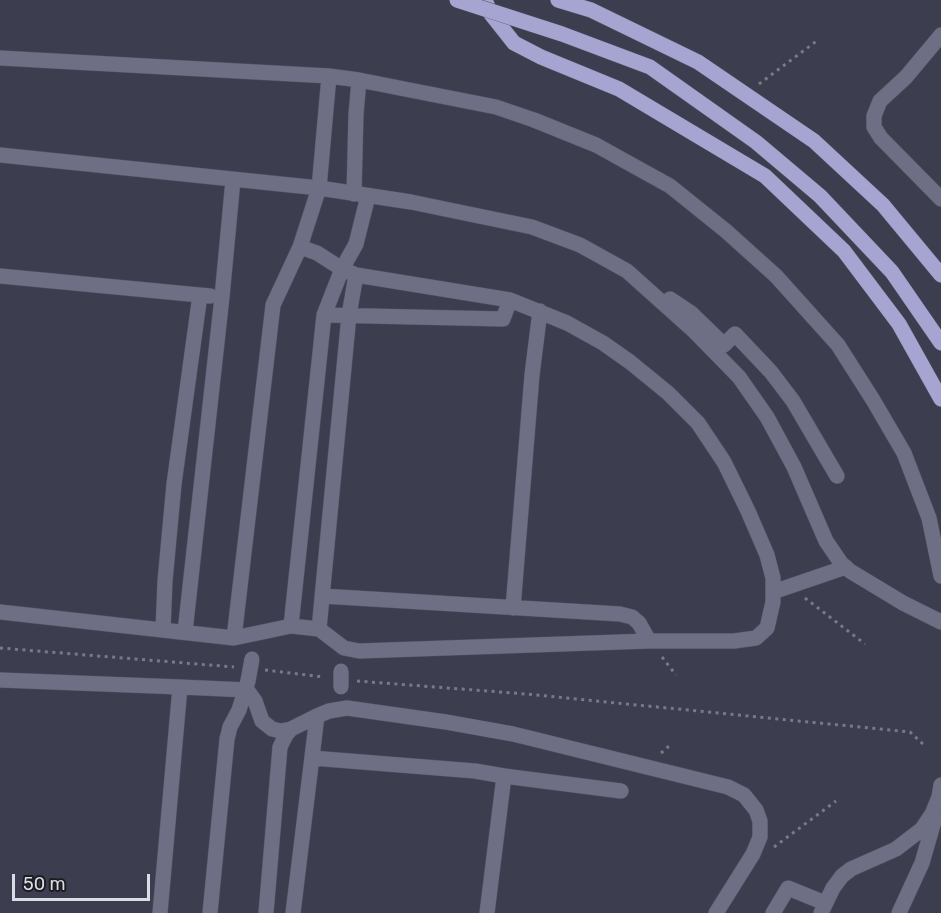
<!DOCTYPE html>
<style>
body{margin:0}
#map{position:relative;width:941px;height:913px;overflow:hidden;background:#343340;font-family:Rubik,sans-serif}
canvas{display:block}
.scale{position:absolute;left:12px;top:874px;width:138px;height:27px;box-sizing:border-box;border:3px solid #dcdce4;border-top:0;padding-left:8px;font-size:18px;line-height:21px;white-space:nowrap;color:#dcdce4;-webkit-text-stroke:4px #1c1c22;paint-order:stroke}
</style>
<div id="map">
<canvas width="941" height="913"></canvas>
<div class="scale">50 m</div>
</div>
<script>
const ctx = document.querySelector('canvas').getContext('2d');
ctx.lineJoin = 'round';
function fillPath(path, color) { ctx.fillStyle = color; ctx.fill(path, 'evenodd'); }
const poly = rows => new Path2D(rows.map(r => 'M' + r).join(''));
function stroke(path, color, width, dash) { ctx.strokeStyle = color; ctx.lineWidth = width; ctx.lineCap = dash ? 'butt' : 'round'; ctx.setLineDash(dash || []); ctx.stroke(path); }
fillPath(poly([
 [0,0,941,0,941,913,0,913]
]), '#3d3d50');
const minor = poly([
 [941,35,906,77,880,101,874,116,874,127,881,138,941,199],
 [0,58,329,76,359,80,496,107,534,120,596,145,670,186,726,231,776,276,838,345,873,400,904,453,929,518,941,576],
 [329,76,319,188,300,247,273,305,234,638,291,626,324,315,342,269,356,244,368,196],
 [0,155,319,188,411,202,532,227,580,245,627,271,694,331,739,377,767,417,794,467,826,541,841,563,850,571,903,603,941,622],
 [354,194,356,114,359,80],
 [0,276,210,296],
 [670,299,691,313,724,345,735,334,771,372,793,401,837,476],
 [324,315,503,319,510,300],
 [773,592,846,567],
 [322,596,620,614,632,617,639,623,649,641],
 [513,608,532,375,540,311],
 [0,612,234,638],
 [291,626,319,629,344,648,359,651,649,641,734,641,756,638,767,628,773,602,773,578,767,555,748,511,724,462,698,423,668,393,630,362,603,343,567,323,510,300,356,275,342,269,317,253,300,247],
 [319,629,349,315,356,275],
 [163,630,165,581,174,484,200,295],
 [185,632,222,297,233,180],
 [0,680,180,687,160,913],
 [180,687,247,690,255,701,262,721,272,729,281,731,291,729],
 [312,758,475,771,504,776,487,913],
 [504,776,621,791],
 [210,913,227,739,230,727,239,710,248,681],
 [266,913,280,747,286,735,291,729,317,716],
 [293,913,317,716,329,711,347,708,446,722,513,734,728,787,744,795,756,810,760,821,760,837,753,854,716,913],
 [773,913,788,888,825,903],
 [821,913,833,888,842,876,851,869,896,849,922,829,932,814,939,797,941,785],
 [899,913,922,863,935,818]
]);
const major = poly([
 [485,0,491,14,514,43,541,57,619,89,765,176,844,251,899,324,941,399],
 [558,0,591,10,698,62,814,141,883,205,941,275]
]);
stroke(minor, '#52515e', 16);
stroke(major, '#52515e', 16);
stroke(poly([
 [759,84,818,40],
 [805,598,865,644],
 [0,648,234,667],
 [662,657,676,675],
 [265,670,324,677],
 [357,681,526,694,910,732,924,745],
 [661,753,669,746],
 [774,847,836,801]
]), '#7a7984', 3, [3, 4.5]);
stroke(minor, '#6e6e84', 15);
stroke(major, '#a6a5d2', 15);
const minorBridge = poly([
 [248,681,252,659],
 [341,687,341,671]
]);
const majorBridge = poly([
 [457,0,562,34,650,67,756,142,820,196,892,272,941,343]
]);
stroke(minorBridge, '#52515e', 16, []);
stroke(majorBridge, '#52515e', 16, []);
stroke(minorBridge, '#6e6e84', 15);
stroke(majorBridge, '#a6a5d2', 15);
</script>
